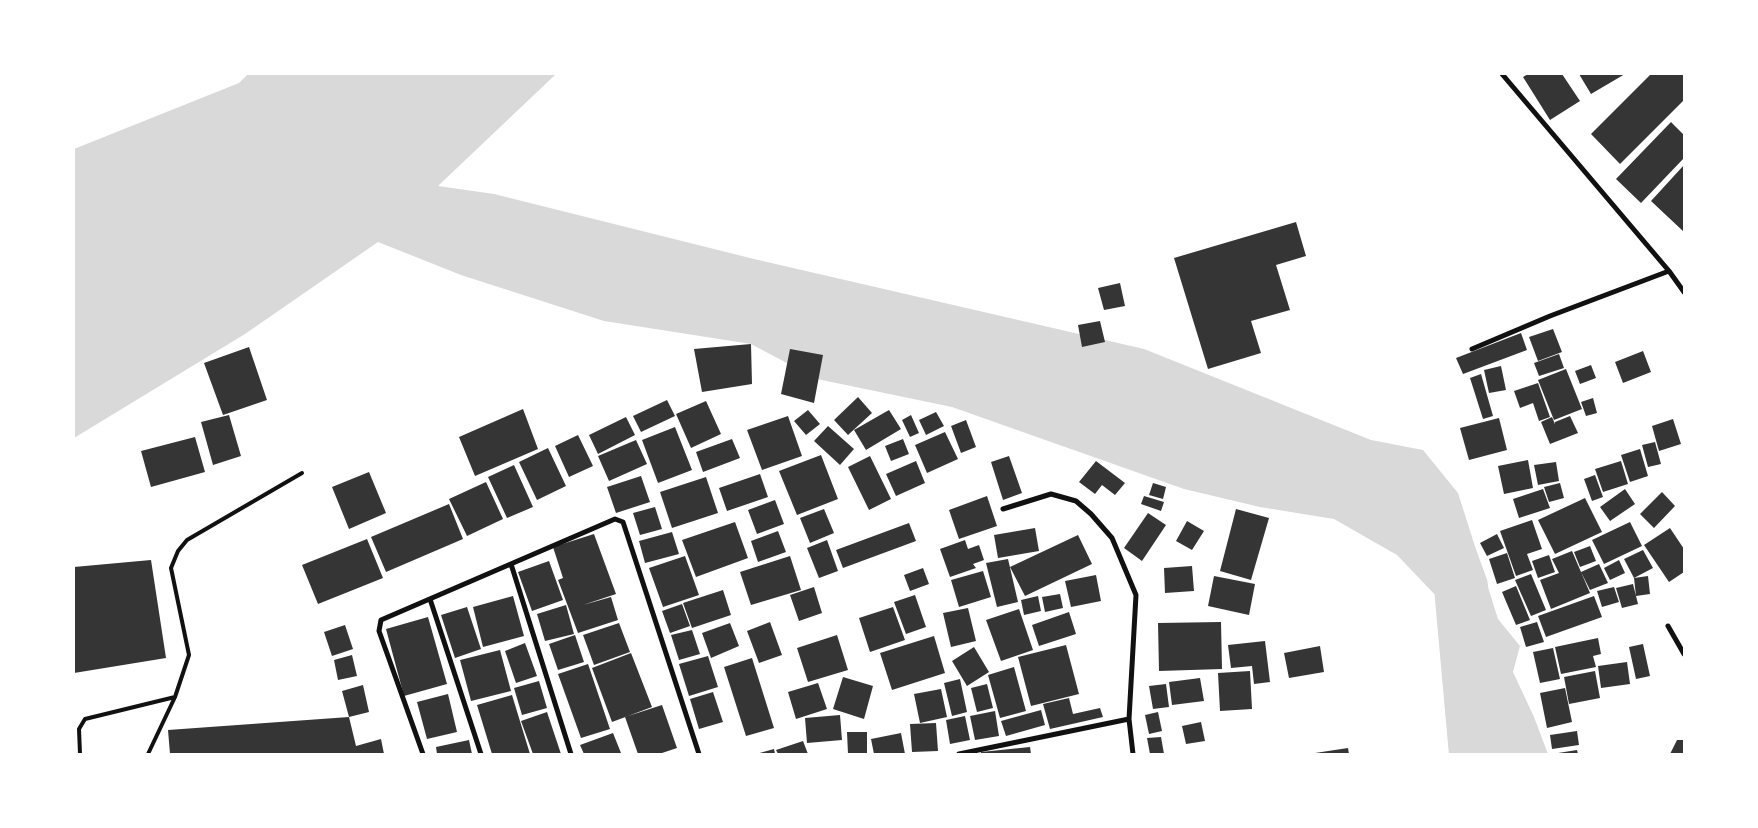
<!DOCTYPE html>
<style>
body{margin:0}
#map{position:relative;width:1758px;height:828px;overflow:hidden;background:#fff;font-family:Helvetica,sans-serif}
canvas{display:block}
.frame{position:absolute;inset:0;border:75px solid #fff;pointer-events:none}
</style>
<div id="map">
<canvas width="1758" height="828"></canvas>
<div class="frame"></div>
</div>
<script>
const ctx = document.querySelector('canvas').getContext('2d');
ctx.lineJoin = 'round';
function fillPath(path, color) { ctx.fillStyle = color; ctx.fill(path, 'evenodd'); }
const poly = rows => new Path2D(rows.map(r => 'M' + r).join(''));
function stroke(path, color, width, dash) { ctx.strokeStyle = color; ctx.lineWidth = width; ctx.lineCap = dash ? 'butt' : 'round'; ctx.setLineDash(dash || []); ctx.stroke(path); }
fillPath(poly([
 [248,74,556,74,438,186,494,194,754,259,1144,349,1371,440,1423,450,1458,493,1498,619,1520,646,1513,672,1534,717,1548,754,1475,754,1464,625,1397,555,1334,519,1260,507,1184,489,952,407,817,379,751,344,604,321,461,275,378,242,245,334,74,438,74,149,239,83]
]), '#d9d9d9');
stroke(poly([
 [1448,552,1461,587,1476,754]
]), '#d9d9d9', 54);
fillPath(poly([
 [1528,74,1562,74,1580,101,1550,120,1523,77],
 [1579,74,1625,74,1591,94],
 [1651,74,1684,74,1684,100,1620,164,1591,134],
 [1671,122,1684,135,1684,158,1641,203,1616,179],
 [1684,165,1684,232,1651,201],
 [1296,222,1306,256,1276,265,1290,310,1251,321,1261,353,1208,369,1174,258],
 [1120,283,1125,306,1104,310,1098,288],
 [1100,321,1105,342,1082,347,1078,325],
 [1553,329,1562,352,1538,361,1529,337],
 [1521,333,1527,350,1463,374,1456,358],
 [751,344,752,384,702,392,694,349],
 [249,347,267,400,223,415,204,363],
 [790,349,823,355,814,403,781,394],
 [1643,351,1651,372,1623,383,1615,362],
 [1559,354,1564,368,1539,376,1534,363],
 [1591,365,1596,378,1580,384,1575,371],
 [1501,366,1506,390,1489,393,1484,370],
 [1566,369,1582,409,1554,420,1538,380],
 [1481,374,1493,416,1483,419,1470,378],
 [1538,383,1550,417,1539,421,1533,403,1520,408,1514,391],
 [858,397,872,413,848,435,834,420],
 [1593,398,1597,413,1586,416,1581,402],
 [667,400,675,416,641,432,633,416],
 [706,401,721,434,691,448,676,414],
 [523,409,538,449,475,476,459,437],
 [808,410,820,424,806,435,794,421],
 [889,410,901,429,866,450,854,430],
 [936,412,944,426,926,435,919,420],
 [229,415,241,456,213,465,201,422],
 [911,415,919,433,910,437,902,420],
 [788,416,802,456,762,470,747,430],
 [1570,416,1578,433,1550,444,1541,422,1552,417,1555,424,1555,422],
 [626,417,635,435,598,454,589,435],
 [1499,418,1507,450,1469,460,1460,428],
 [1673,419,1681,444,1659,451,1652,426],
 [966,420,976,447,961,453,951,426],
 [828,426,854,449,840,465,814,441],
 [675,427,692,470,658,483,642,440],
 [945,432,958,459,927,473,915,445],
 [578,435,593,466,569,477,555,446],
 [195,437,205,472,151,487,141,451],
 [732,439,740,458,703,472,696,452],
 [903,439,909,454,891,461,885,446],
 [636,440,647,464,609,481,598,456],
 [1655,442,1661,464,1648,467,1642,445],
 [548,448,566,486,537,500,519,462],
 [1640,449,1648,476,1630,482,1621,455],
 [821,455,838,499,797,515,779,471],
 [870,456,891,499,869,510,848,467],
 [1009,456,1022,493,1003,500,991,462],
 [1528,460,1533,488,1504,494,1498,466],
 [916,461,925,483,896,496,886,474],
 [1096,461,1125,483,1115,495,1102,485,1095,494,1079,482],
 [1621,461,1628,484,1603,492,1595,469],
 [1556,462,1559,481,1538,485,1534,465],
 [514,465,533,507,507,518,488,477],
 [369,472,386,513,349,529,332,487],
 [760,474,768,497,727,511,719,488],
 [1595,475,1603,497,1592,501,1584,479],
 [641,476,650,502,616,513,607,487],
 [706,477,718,513,672,528,660,492],
 [486,482,503,519,467,536,449,499],
 [1153,483,1166,487,1163,499,1149,495],
 [1560,483,1564,498,1549,502,1544,487],
 [1543,489,1550,508,1519,518,1513,499],
 [1625,489,1635,504,1610,521,1600,507],
 [1662,492,1675,506,1654,528,1640,514],
 [987,496,997,526,959,539,949,510],
 [1144,496,1164,502,1161,511,1141,504],
 [1585,498,1602,532,1555,554,1538,520],
 [775,500,784,524,757,534,748,510],
 [449,504,463,539,386,572,371,537],
 [655,507,662,529,640,535,633,513],
 [824,509,834,533,810,543,800,518],
 [1236,509,1269,518,1251,580,1220,571],
 [1148,513,1166,525,1142,561,1124,548],
 [1532,520,1542,549,1527,554,1533,570,1516,576,1500,531],
 [1187,521,1204,531,1192,550,1176,541],
 [735,522,748,558,696,577,682,540],
 [1630,522,1642,546,1604,564,1592,540],
 [909,523,916,541,843,568,836,550],
 [1035,528,1039,551,998,558,994,535],
 [1670,528,1684,549,1684,572,1669,582,1644,545],
 [778,531,786,552,758,562,751,541],
 [672,532,679,554,645,563,639,541],
 [594,534,616,594,583,605,611,597,618,620,578,633,558,580,563,578,553,547],
 [1497,534,1504,548,1487,556,1480,543],
 [1078,535,1092,564,1025,596,1010,567],
 [367,539,383,578,318,604,302,565],
 [827,540,838,571,819,578,807,548],
 [965,540,968,549,979,545,984,560,973,564,976,568,950,577,940,549],
 [1590,546,1596,561,1580,567,1574,552],
 [1643,550,1653,568,1634,578,1624,559],
 [1572,551,1590,593,1551,609,1540,580,1559,573,1552,559],
 [1507,553,1515,578,1497,584,1489,559],
 [1549,555,1555,572,1538,578,1532,561],
 [685,556,699,595,663,607,649,568],
 [790,556,801,590,751,605,740,572],
 [1008,559,1018,602,997,607,986,563],
 [151,560,166,658,74,673,74,567],
 [1619,560,1625,573,1610,580,1604,568],
 [549,561,563,600,532,611,518,572],
 [1599,564,1608,583,1590,590,1581,572],
 [1192,566,1194,591,1165,593,1164,568],
 [923,568,929,584,910,591,904,575],
 [983,571,991,597,959,607,951,580],
 [1531,574,1546,610,1531,616,1515,580],
 [1096,575,1101,601,1071,607,1065,581],
 [1214,576,1255,584,1249,615,1208,606],
 [1648,576,1650,594,1636,596,1634,578],
 [1633,584,1638,604,1622,608,1616,588],
 [1516,586,1530,620,1516,625,1502,592],
 [814,587,822,613,799,621,790,595],
 [1614,587,1619,602,1602,607,1597,591],
 [723,590,731,615,692,628,683,603],
 [1060,594,1063,608,1045,612,1042,597],
 [915,595,926,627,906,634,894,602],
 [513,596,524,636,483,647,473,607],
 [1038,596,1041,611,1024,615,1021,600],
 [1594,596,1602,617,1546,637,1538,616],
 [682,604,690,626,670,633,662,611],
 [566,605,574,634,545,641,537,614],
 [467,607,481,649,455,658,441,615],
 [893,607,905,640,870,652,859,618],
 [968,608,976,641,951,647,943,613],
 [1019,609,1033,650,1001,661,986,620],
 [1069,612,1076,634,1039,646,1032,625],
 [428,617,447,684,404,696,386,629],
 [770,622,782,655,759,663,747,631],
 [1221,622,1222,669,1159,671,1158,623],
 [1537,622,1544,642,1526,647,1520,627],
 [619,623,630,652,594,665,583,635],
 [730,623,739,646,711,658,702,633],
 [345,625,353,649,332,656,324,632],
 [692,630,700,654,679,660,671,635],
 [575,635,584,662,558,670,549,644],
 [837,635,848,670,808,682,797,648],
 [934,636,945,673,892,690,880,653],
 [1598,638,1601,654,1593,656,1596,667,1561,674,1555,647],
 [1265,641,1270,682,1254,684,1252,666,1231,668,1228,645],
 [525,643,537,676,516,683,505,651],
 [1643,644,1650,676,1636,679,1629,647],
 [1066,645,1079,694,1031,706,1018,657],
 [1320,646,1324,672,1289,678,1284,653],
 [974,647,989,672,967,686,952,661],
 [1553,648,1560,679,1540,683,1533,652],
 [500,650,511,691,471,701,460,660],
 [631,653,652,707,612,722,592,668],
 [352,655,357,676,338,680,334,660],
 [708,656,718,687,689,696,679,664],
 [752,658,774,728,746,736,724,667],
 [1627,662,1630,684,1601,688,1598,666],
 [588,664,610,729,581,738,558,674],
 [1014,667,1026,711,1000,718,988,675],
 [1250,671,1252,709,1220,711,1218,673],
 [1595,671,1600,698,1569,704,1564,677],
 [843,677,873,686,864,719,833,709],
 [1200,678,1204,701,1172,705,1169,682],
 [960,679,967,712,952,716,944,683],
 [539,681,547,708,522,715,514,688],
 [818,683,827,709,796,719,788,692],
 [987,684,993,708,977,712,971,688],
 [1166,684,1169,707,1153,709,1149,686],
 [363,685,369,712,349,717,342,691],
 [1565,688,1572,722,1547,728,1540,693],
 [941,689,947,717,920,723,914,694],
 [713,692,723,722,699,729,690,699],
 [448,694,457,732,427,739,417,702],
 [512,695,530,754,492,754,477,705],
 [1069,698,1073,714,1100,708,1103,717,1050,729,1043,704],
 [662,705,677,748,659,754,638,754,625,717],
 [1041,710,1045,725,1006,736,1001,721],
 [995,711,999,736,975,740,970,716],
 [547,712,561,754,533,754,521,721],
 [1158,712,1162,731,1149,734,1145,715],
 [840,715,842,740,807,743,805,718],
 [965,716,970,740,950,744,946,720],
 [349,717,356,746,381,739,384,754,170,754,168,730],
 [1201,722,1205,741,1186,744,1182,726],
 [936,723,938,751,912,752,910,724],
 [1577,731,1579,745,1552,749,1550,735],
 [847,732,867,732,867,754,848,754],
 [613,733,621,753,584,754,580,745],
 [901,733,905,754,874,754,871,739],
 [1161,737,1164,754,1150,754,1147,738],
 [469,740,472,754,437,754,436,747],
 [1677,740,1684,740,1684,754,1670,754],
 [803,741,808,754,778,754,776,750],
 [1030,747,1031,754,981,754,981,752],
 [1348,748,1349,754,1315,754,1315,753],
 [774,749,775,754,756,754],
 [1577,750,1578,754,1558,754,1558,753]
]), '#353535');
stroke(poly([
 [80,754,79,729,85,719,175,697,189,655,171,568,178,551,187,540,302,473],
 [148,754,175,697]
]), '#111', 4);
stroke(poly([
 [1502,74,1669,271,1684,292],
 [1472,349,1550,316,1669,271],
 [1003,509,1051,494,1076,501,1091,514,1112,538,1136,595,1129,719,1133,754],
 [511,564,571,754],
 [430,599,481,754],
 [1668,626,1684,654],
 [423,754,379,631,381,620,615,519,623,522,699,754],
 [959,754,1129,719]
]), '#111', 5);
</script>
